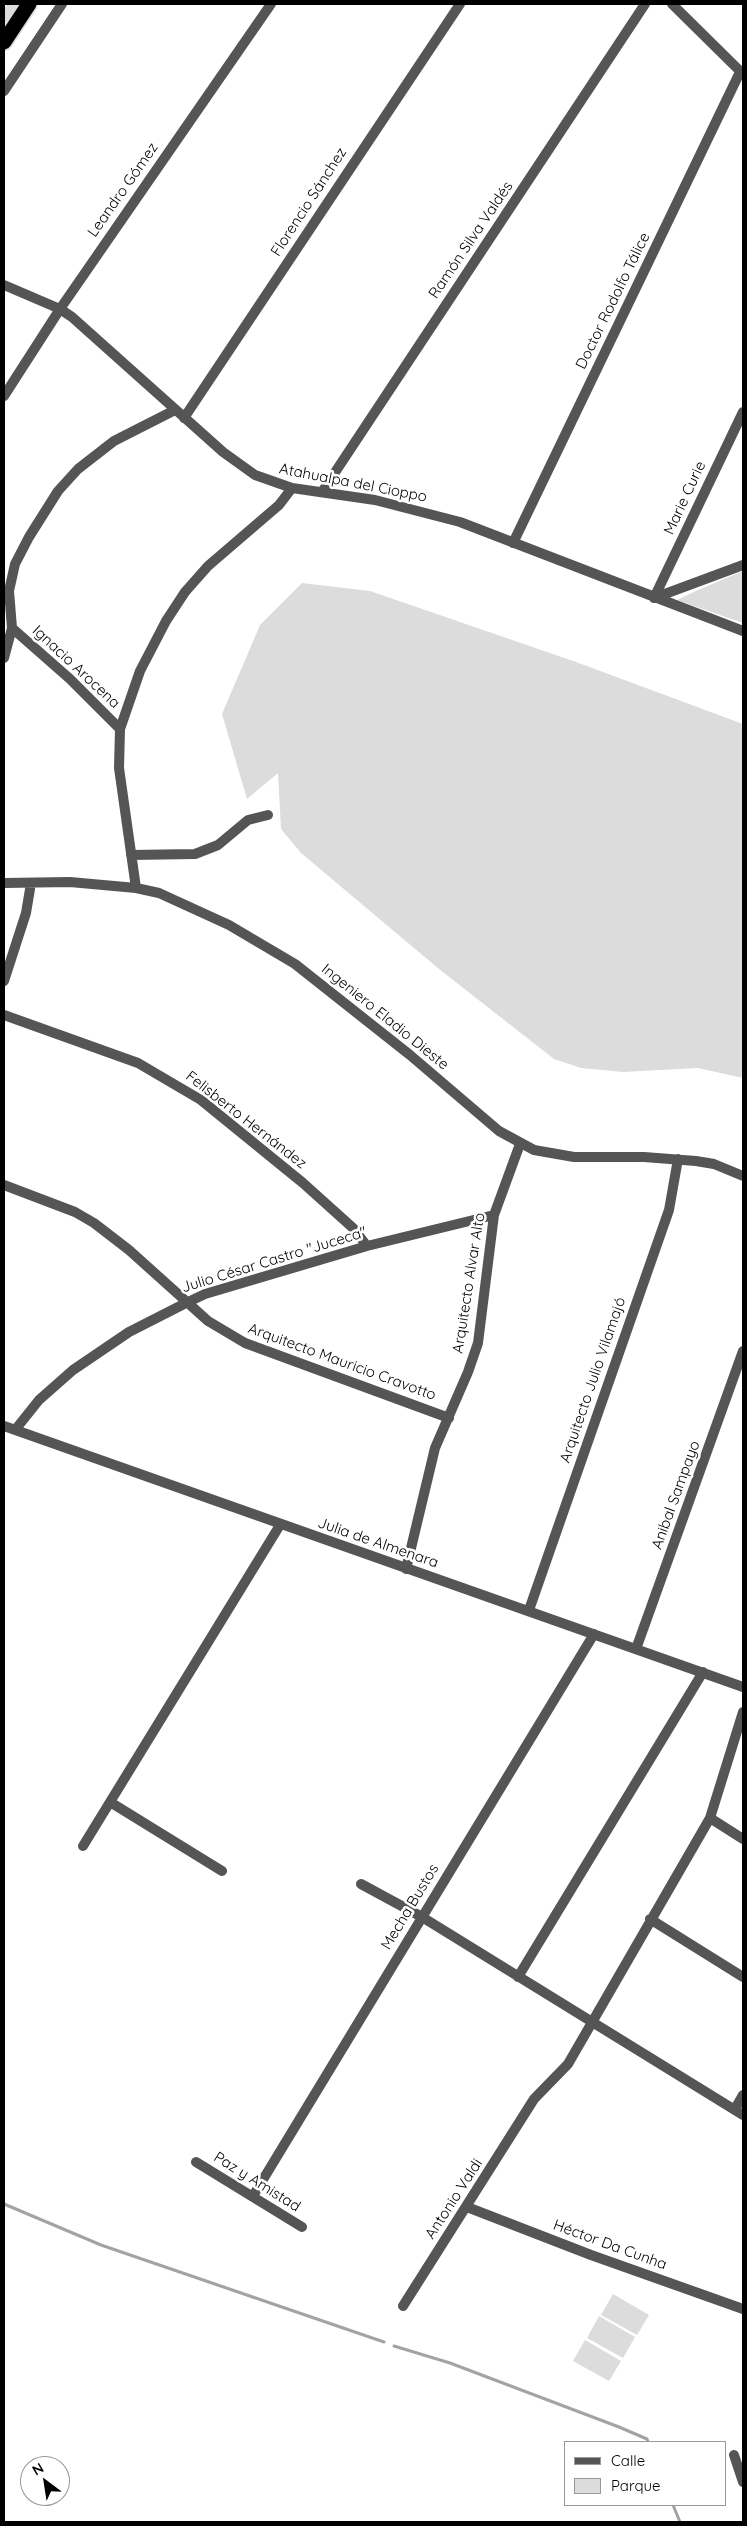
<!DOCTYPE html>
<meta charset="utf-8">
<style>
body{margin:0}
#map{position:relative;width:747px;height:2526px;overflow:hidden;background:#fff;font-family:Quicksand,sans-serif}
canvas{display:block}
.frame{position:absolute;inset:0;border:5px solid #000;pointer-events:none}
.legend{position:absolute;left:564px;top:2441px;width:162px;height:65px;box-sizing:border-box;background:#fff;border:1px solid #999;margin:0;padding:6px 9px;list-style:none;font-size:15px;color:#000}
.legend li{display:flex;align-items:center;gap:10px;height:25px}
.legend b{width:25px;border:1px solid #999}
.north{position:absolute;left:20px;top:2456px;width:50px;height:50px;box-sizing:border-box;background:#fff;border:1px solid #999;border-radius:50%;rotate:329deg;font-size:14px;font-weight:700;line-height:20px;text-align:center;color:#000}
.north::after{content:'';display:block;margin:auto;width:18px;height:22px;background:#000;clip-path:polygon(50% 0,100% 100%,50% 72%,0 100%)}
</style>
<div id="map">
<canvas width="747" height="2526"></canvas>
<div class="frame"></div>
<ul class="legend">
<li><b style="height:6px;background:#555"></b>Calle</li>
<li><b style="height:14px;background:#dcdcdc"></b>Parque</li>
</ul>
<div class="north">N</div>
</div>
<script>
const ctx = document.querySelector('canvas').getContext('2d');
ctx.lineJoin = 'round';
function fillPath(path, color) { ctx.fillStyle = color; ctx.fill(path, 'evenodd'); }
const poly = rows => new Path2D(rows.map(r => 'M' + r).join(''));
function stroke(path, color, width, dash) { ctx.strokeStyle = color; ctx.lineWidth = width; ctx.lineCap = dash ? 'butt' : 'round'; ctx.setLineDash(dash || []); ctx.stroke(path); }
function write(font, color, halo, rows, align = 'center') {
  ctx.font = font + ' Quicksand,sans-serif'; ctx.lineWidth = 5; ctx.setLineDash([]); ctx.textBaseline = 'middle'; ctx.strokeStyle = halo; ctx.fillStyle = color; for (const [text, x, y, turn = 0] of rows) {
    ctx.save(); ctx.translate(x, y); ctx.rotate((+turn || 0) * Math.PI / 180); ctx.textAlign = isNaN(turn) ? turn : align; if (halo) ctx.strokeText(text, 0, 0); ctx.fillText(text, 0, 0); ctx.restore();
  }
}
fillPath(poly([
 [7,4,24,4,4,33,4,10],
 [743,571,743,623,677,600,698,590],
 [302,583,370,591,576,662,743,724,743,1078,698,1068,623,1072,581,1068,554,1059,439,969,301,853,281,829,278,773,247,799,222,714,260,625],
 [613,2294,649,2315,637,2335,601,2315],
 [599,2316,635,2337,623,2358,587,2338],
 [585,2340,621,2361,609,2381,573,2361]
]), '#dcdcdc');
stroke(poly([
 [4,2204,101,2245,384,2342],
 [394,2346,450,2363,619,2427,647,2439,648,2442],
 [673,2505,680,2522]
]), '#a3a3a3', 3);
const highway = poly([
 [4,42,29,4]
]);
stroke(highway, '#dbdbdb', 18);
stroke(poly([
 [672,4,743,74],
 [4,91,62,4],
 [4,285,60,309,72,317,223,452,255,475,292,488,375,500,460,522,743,631],
 [4,396,60,309,271,4],
 [184,418,460,4],
 [322,492,645,4],
 [513,543,740,72],
 [654,598,743,412],
 [654,598,743,565],
 [12,628,70,679,120,729],
 [4,658,12,628,9,591,15,564,29,537,58,491,78,469,114,441,175,410],
 [131,855,195,854,218,845,248,820,268,815],
 [4,883,70,882,136,888,159,893,229,925,295,964,410,1055,499,1131,534,1150,574,1157,644,1157,696,1161,714,1164,743,1176],
 [136,888,119,768,120,729,140,671,166,621,185,592,208,566,279,505,292,488],
 [4,981,26,913,31,883],
 [4,1015,138,1063,201,1100,303,1183,353,1228,367,1246],
 [4,1185,75,1212,94,1223,129,1250,208,1321,245,1343,449,1418],
 [4,1426,743,1687],
 [15,1430,39,1400,73,1370,129,1332,186,1303,205,1294,367,1246,494,1215],
 [406,1569,435,1448,468,1372,478,1343,494,1215,520,1144],
 [529,1610,669,1210,678,1159],
 [636,1649,743,1351],
 [110,1802,222,1871],
 [710,1818,743,1839],
 [83,1846,280,1525],
 [361,1884,422,1917,743,2115],
 [650,1919,743,1977],
 [518,1977,703,1672],
 [735,2109,743,2095],
 [196,2162,302,2227],
 [253,2196,594,1634],
 [467,2207,591,2255,743,2309],
 [403,2306,534,2099,568,2064,710,1818,743,1712],
 [734,2455,743,2482]
]), '#555', 10);
stroke(highway, '#000', 15);
write('15px', '#000', '#fff', [
 ["Leandro Gómez",123,190,-55],
 ["Florencio Sánchez",309,202,-57],
 ["Ramón Silva Valdés",471,240,-56],
 ["Doctor Rodolfo Tálice",613,301,-64],
 ["Atahualpa del Cioppo",353,483,11],
 ["Marie Curie",685,498,-65],
 ["Ignacio Arocena",76,667,43],
 ["Ingeniero Eladio Dieste",385,1017,39],
 ["Felisberto Hernández",246,1120,38],
 ["Julio César Castro \"Juceca\"",274,1260,-17],
 ["Arquitecto Alvar Alto",469,1283,-81],
 ["Arquitecto Mauricio Cravotto",342,1362,20],
 ["Arquitecto Julio Vilamajó",593,1380,-71],
 ["Anibal Sampayo",676,1495,-70],
 ["Julia de Almenara",378,1543,19],
 ["Mecha Bustos",410,1907,-59],
 ["Paz y Amistad",257,2182,32],
 ["Antonio Valdi",454,2199,-57],
 ["Héctor Da Cunha",610,2245,20]
]);
</script>
